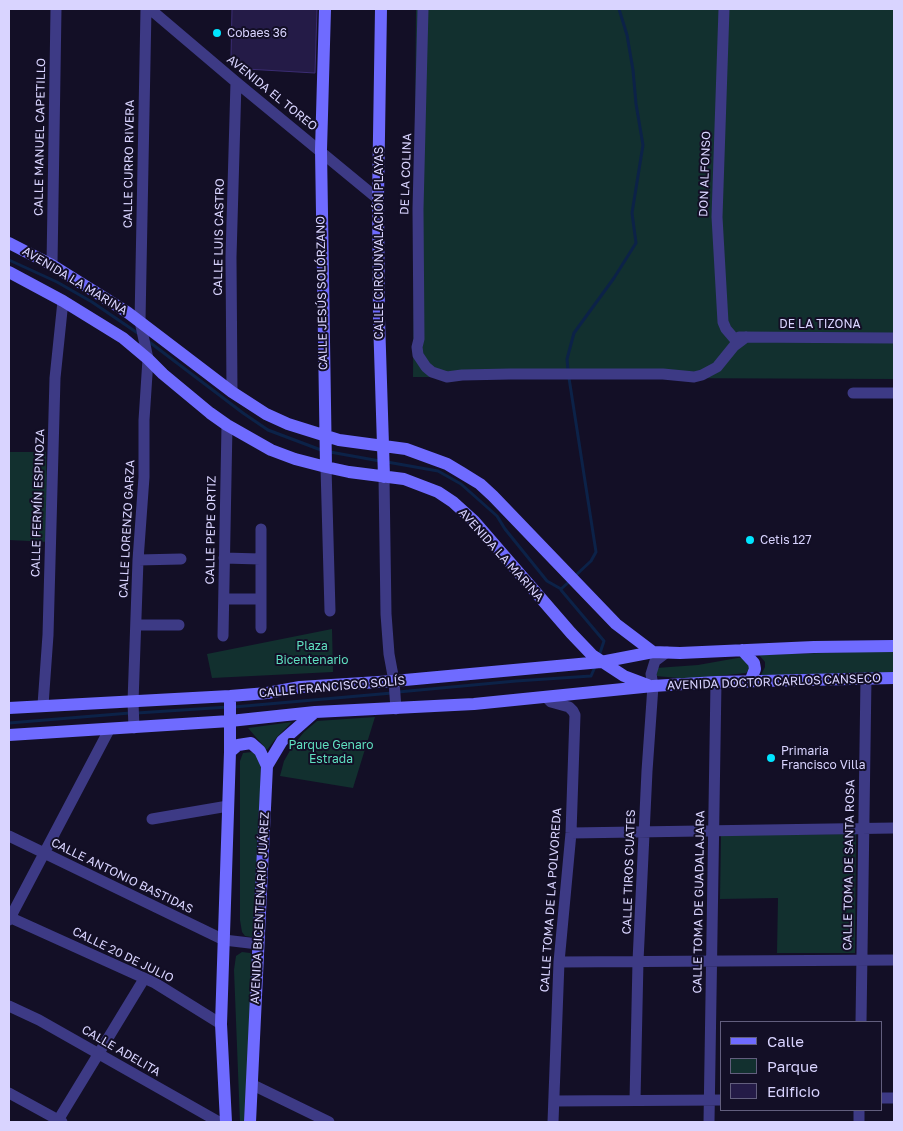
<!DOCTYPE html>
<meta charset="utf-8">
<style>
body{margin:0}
#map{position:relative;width:903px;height:1131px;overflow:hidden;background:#130f26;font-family:"Golos Text",sans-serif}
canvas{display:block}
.frame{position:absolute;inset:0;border:10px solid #d9d4ff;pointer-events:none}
.legend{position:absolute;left:720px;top:1021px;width:162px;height:90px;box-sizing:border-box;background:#130f26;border:1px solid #625e7d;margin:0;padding:6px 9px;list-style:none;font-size:15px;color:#d9d4ff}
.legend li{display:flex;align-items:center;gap:10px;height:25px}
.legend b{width:25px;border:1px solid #625e7d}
</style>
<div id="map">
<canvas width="903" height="1131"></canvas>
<div class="frame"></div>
<ul class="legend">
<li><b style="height:6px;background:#6f6bff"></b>Calle</li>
<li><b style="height:14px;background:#12302f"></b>Parque</li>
<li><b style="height:14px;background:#241b47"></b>Edificio</li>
</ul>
</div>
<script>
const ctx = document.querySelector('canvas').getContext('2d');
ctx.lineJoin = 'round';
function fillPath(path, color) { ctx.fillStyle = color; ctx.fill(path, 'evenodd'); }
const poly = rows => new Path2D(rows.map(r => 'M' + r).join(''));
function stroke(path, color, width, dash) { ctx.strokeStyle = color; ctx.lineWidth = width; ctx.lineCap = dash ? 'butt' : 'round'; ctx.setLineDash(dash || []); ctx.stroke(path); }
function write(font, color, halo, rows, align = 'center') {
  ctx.font = font + ' "Golos Text",sans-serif'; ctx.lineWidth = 4; ctx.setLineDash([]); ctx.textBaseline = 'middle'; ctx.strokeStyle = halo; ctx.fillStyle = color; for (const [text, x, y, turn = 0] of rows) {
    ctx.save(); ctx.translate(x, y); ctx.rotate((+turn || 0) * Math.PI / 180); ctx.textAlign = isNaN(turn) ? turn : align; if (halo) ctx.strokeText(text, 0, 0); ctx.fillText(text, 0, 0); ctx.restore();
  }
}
fillPath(poly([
 [416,9,894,9,894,379,413,377],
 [9,452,46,452,48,542,9,540],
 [332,629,333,672,212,678,207,654],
 [854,652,894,652,894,674,761,675,765,667,765,662,759,655],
 [743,657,750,663,749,670,746,673,689,679,656,676,656,668,698,665],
 [375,717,353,788,280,776,284,761,292,747,304,732,317,721],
 [292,722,277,737,267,750,248,728],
 [252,752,261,760,256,934,251,937,245,936,242,932,240,920,240,761,243,753],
 [856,834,855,953,777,953,778,898,720,899,721,835],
 [242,952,250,953,254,957,250,1122,240,1122,234,970,236,956]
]), '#12302f');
stroke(poly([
 [9,260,57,282,92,302,139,334],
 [148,341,243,413,268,430,321,450],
 [568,371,567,359,574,333,614,278,636,243,632,213,643,145,636,104,633,70,627,35,619,9],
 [569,378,596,552,591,561,575,576],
 [330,452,380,461],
 [387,462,438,471,461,484,497,516,505,529,547,581,561,589,571,580],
 [561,590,604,641,599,656],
 [398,692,516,681,591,676,595,667],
 [234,707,392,693],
 [137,713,228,707],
 [9,723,130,713]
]), '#0c2248', 3);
const building = poly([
 [232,9,317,9,315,73,246,69,231,57,232,9]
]);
fillPath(building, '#241b47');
stroke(building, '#3b2d73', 1);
stroke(poly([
 [150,9,236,82,378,199],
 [423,9,418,209,419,339,417,347,418,355,426,367,432,372,447,377,462,375,510,374,663,374,694,377,702,375,717,367,734,346,746,337],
 [724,9,717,217,723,322,726,329,738,343],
 [52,265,56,9],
 [739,337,894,338],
 [232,392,231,257,236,82],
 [853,393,894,393],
 [326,467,330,611],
 [384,477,386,614,389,654,394,681,396,709],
 [224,558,260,559],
 [138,560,181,559],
 [224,599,260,599],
 [136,625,179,625],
 [261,628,261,529],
 [223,636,227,425],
 [547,698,551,702,569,707,573,711,575,715,571,833,559,962,553,1122],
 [43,705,48,635,55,378,63,301],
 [134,728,133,702,138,560,144,477,144,420,148,359,140,321,146,9],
 [152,819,228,806],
 [571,833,894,828],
 [9,836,224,940,258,944],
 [9,917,155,983,221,1024],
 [9,920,109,730],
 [559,962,894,960],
 [9,1006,39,1020,219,1122],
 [861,1022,866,678],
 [253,1085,329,1122],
 [9,1093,62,1122],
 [882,1098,894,1098],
 [635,1100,638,961,647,771,653,686,651,674,655,661,667,652],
 [554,1101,722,1100],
 [57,1122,144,979],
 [709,1122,716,682],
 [859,1122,859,1110]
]), '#3d3a85', 11);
stroke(poly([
 [325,9,321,150,326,467],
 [381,9,378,199,379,319,384,477],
 [9,243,52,265,127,312,232,392,266,414,288,424,339,440,406,449,447,464,462,473,480,484,493,496,616,624,653,652],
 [9,272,63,301,123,338,148,359,163,374,210,413,227,425,271,450,295,459,326,467,349,472,404,479,438,492,453,502,474,521,571,633,592,655,624,676,648,685],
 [742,650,754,663,755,669,750,682],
 [9,708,230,696,267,693,300,687,394,681,601,662,653,652,680,653,814,647,894,646],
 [9,735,230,721,315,712,474,704,653,686,716,682,894,678],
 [230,752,238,745,251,743,260,751,267,766],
 [226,1122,221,1024,230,752,230,696],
 [250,1122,267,766,282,741,315,712]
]), '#6f6bff', 12);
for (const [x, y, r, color] of [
 [217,33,5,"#00e5ff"],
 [750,540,5,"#00e5ff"],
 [771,758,5,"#00e5ff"]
]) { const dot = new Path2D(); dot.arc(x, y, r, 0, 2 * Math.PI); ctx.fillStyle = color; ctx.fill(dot); stroke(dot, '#130f26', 2); }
write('12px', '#d9d4ff', '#130f26', [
 ["Cobaes 36",227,33],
 ["Cetis 127",760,540],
 ["Primaria",781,751],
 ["Francisco Villa",781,765]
], 'left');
write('12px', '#d9d4ff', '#130f26', [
 ["AVENIDA EL TOREO",272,93,39],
 ["CALLE MANUEL CAPETILLO",40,137,-89],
 ["CALLE CURRO RIVERA",129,164,-89],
 ["DE LA COLINA",406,174,-88],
 ["DON ALFONSO",705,174,-88],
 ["CALLE LUIS CASTRO",219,237,-89],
 ["CALLE CIRCUNVALACIÓN PLAYAS",379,243,-90],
 ["AVENIDA LA MARINA",75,281,31],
 ["CALLE JESÚS SOLÓRZANO",322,293,-91],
 ["DE LA TIZONA",820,324],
 ["CALLE FERMÍN ESPINOZA",38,503,-88],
 ["CALLE LORENZO GARZA",127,529,-87],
 ["CALLE PEPE ORTIZ",211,530,-89],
 ["AVENIDA LA MARINA",501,555,48],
 ["AVENIDA DOCTOR CARLOS CANSECO",774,682,-2],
 ["CALLE FRANCISCO SOLÍS",332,687,-5],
 ["CALLE TOMA DE SANTA ROSA",849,865,-89],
 ["CALLE TIROS CUATES",629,872,-88],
 ["CALLE ANTONIO BASTIDAS",122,876,26],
 ["CALLE TOMA DE LA POLVOREDA",551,900,-86],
 ["CALLE TOMA DE GUADALAJARA",699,902,-89],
 ["AVENIDA BICENTENARIO JUÁREZ",260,908,-87],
 ["CALLE 20 DE JULIO",123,955,26],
 ["CALLE ADELITA",121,1051,30]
]);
write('12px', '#5fe0c0', '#130f26', [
 ["Plaza",312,646],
 ["Bicentenario",312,660],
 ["Parque Genaro",331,745],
 ["Estrada",331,759]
]);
</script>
